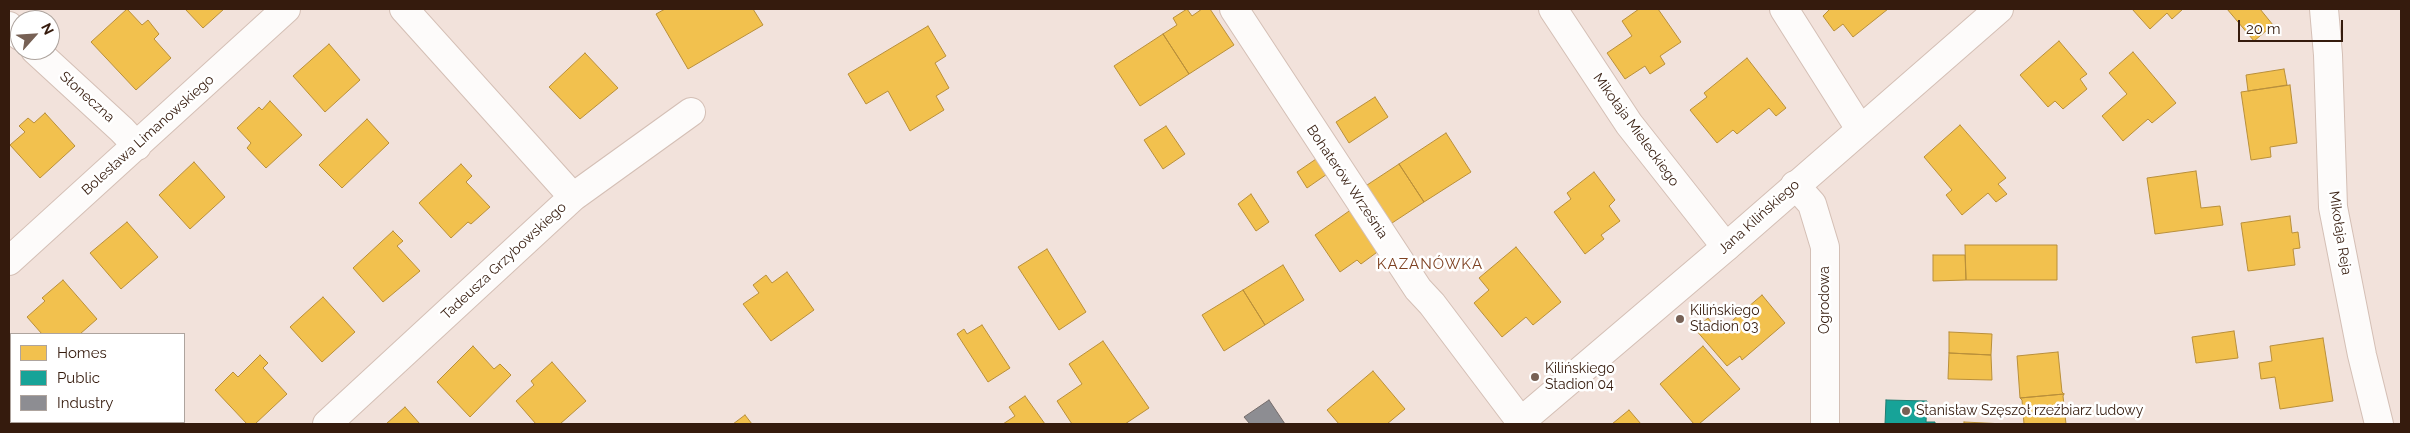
<!DOCTYPE html>
<meta charset="utf-8">
<style>
body{margin:0}
#map{position:relative;width:2410px;height:433px;overflow:hidden;background:#f2e2db;font-family:Raleway,sans-serif}
canvas{display:block}
.frame{position:absolute;inset:0;border:10px solid #351b0d;pointer-events:none}
.legend{position:absolute;left:10px;top:333px;width:175px;height:90px;box-sizing:border-box;background:#fff;border:1px solid #aea49e;margin:0;padding:6px 9px;list-style:none;font-size:15px;color:#351b0d}
.legend li{display:flex;align-items:center;gap:10px;height:25px}
.legend b{width:25px;border:1px solid #aea49e}
.north{position:absolute;left:10px;top:10px;width:50px;height:50px;box-sizing:border-box;background:#fff;border:1px solid #aea49e;border-radius:50%;rotate:64deg;font-size:14px;font-weight:700;line-height:20px;text-align:center;color:#351b0d}
.north::after{content:'';display:block;margin:auto;width:18px;height:22px;background:#776155;clip-path:polygon(50% 0,100% 100%,50% 72%,0 100%)}
.scale{position:absolute;left:2238px;top:20px;width:105px;height:22px;box-sizing:border-box;border:2px solid #351b0d;border-top:0;padding-left:6px;font-size:15px;line-height:18px;white-space:nowrap;color:#351b0d;-webkit-text-stroke:4px #fff;paint-order:stroke}
</style>
<div id="map">
<canvas width="2410" height="433"></canvas>
<div class="frame"></div>
<ul class="legend">
<li><b style="height:14px;background:#f2c14e"></b>Homes</li>
<li><b style="height:14px;background:#17a398"></b>Public</li>
<li><b style="height:14px;background:#8d8d92"></b>Industry</li>
</ul>
<div class="north">N</div>
<div class="scale">20 m</div>
</div>
<script>
const ctx = document.querySelector('canvas').getContext('2d');
ctx.lineJoin = 'round';
function fillPath(path, color) { ctx.fillStyle = color; ctx.fill(path, 'evenodd'); }
const poly = rows => new Path2D(rows.map(r => 'M' + r).join(''));
function stroke(path, color, width, dash) { ctx.strokeStyle = color; ctx.lineWidth = width; ctx.lineCap = dash ? 'butt' : 'round'; ctx.setLineDash(dash || []); ctx.stroke(path); }
function write(font, color, halo, rows, align = 'center') {
  ctx.font = font + ' Raleway,sans-serif'; ctx.lineWidth = 5; ctx.setLineDash([]); ctx.textBaseline = 'middle'; ctx.strokeStyle = halo; ctx.fillStyle = color; for (const [text, x, y, turn = 0] of rows) {
    ctx.save(); ctx.translate(x, y); ctx.rotate((+turn || 0) * Math.PI / 180); ctx.textAlign = isNaN(turn) ? turn : align; if (halo) ctx.strokeText(text, 0, 0); ctx.fillText(text, 0, 0); ctx.restore();
  }
}
const homes = poly([
 [127,9,142,25,148,20,159,34,154,39,171,58,136,90,91,42,127,9],
 [185,9,224,9,203,28,185,9],
 [665,9,753,9,763,25,688,69,656,14,665,9],
 [1187,9,1192,16,1202,9,1210,9,1234,45,1189,74,1163,34,1177,25,1173,18,1187,9],
 [1639,9,1658,9,1681,42,1660,56,1665,64,1650,74,1645,66,1625,79,1607,53,1632,36,1622,21,1639,9],
 [1830,9,1888,9,1853,37,1843,24,1834,31,1823,16,1830,9],
 [2132,9,2183,9,2172,19,2167,13,2150,29,2132,9],
 [2227,9,2260,9,2273,25,2254,41,2227,9],
 [928,26,946,56,935,63,949,88,936,96,944,110,910,131,888,91,866,104,848,74,928,26],
 [1163,34,1189,74,1140,106,1114,66,1163,34],
 [2059,41,2087,74,2080,79,2087,89,2063,109,2055,101,2048,107,2020,75,2059,41],
 [329,44,360,80,325,112,293,76,329,44],
 [2133,52,2176,103,2152,123,2148,119,2123,141,2102,116,2127,94,2109,73,2133,52],
 [585,53,618,88,580,119,549,87,585,53],
 [1747,58,1786,108,1776,116,1769,108,1737,134,1733,130,1717,143,1690,110,1707,97,1704,93,1747,58],
 [2284,69,2287,85,2248,91,2246,75,2284,69],
 [2290,85,2297,143,2270,147,2271,157,2251,160,2241,92,2290,85],
 [1375,97,1388,117,1349,143,1336,122,1375,97],
 [270,101,302,135,266,168,247,148,251,143,237,128,259,107,262,110,270,101],
 [45,113,75,146,40,178,10,145,25,132,19,126,28,118,34,123,45,113],
 [367,119,389,143,342,188,319,165,367,119],
 [1960,125,2006,178,1998,184,2007,194,1996,202,1988,193,1962,215,1946,195,1952,190,1924,157,1960,125],
 [1166,126,1185,154,1163,169,1144,140,1166,126],
 [1446,133,1471,172,1424,202,1399,164,1446,133],
 [1319,157,1330,172,1307,188,1297,172,1319,157],
 [194,162,225,197,190,229,159,195,194,162],
 [461,164,472,176,466,182,490,207,471,224,468,222,451,238,419,203,461,164],
 [1399,164,1424,202,1389,225,1364,187,1399,164],
 [2196,171,2201,208,2220,206,2223,225,2155,234,2147,178,2196,171],
 [1594,172,1615,200,1609,206,1620,221,1601,235,1604,239,1585,254,1554,212,1571,199,1567,193,1594,172],
 [1251,194,1269,222,1256,231,1238,204,1251,194],
 [1352,209,1380,250,1361,264,1357,260,1340,272,1315,235,1352,209],
 [2290,216,2292,233,2298,232,2300,248,2293,249,2295,265,2248,271,2241,223,2290,216],
 [127,222,158,257,121,289,90,253,127,222],
 [393,231,403,241,397,246,420,271,383,302,353,268,393,231],
 [1965,245,2057,245,2057,280,1966,280,1965,245],
 [1516,247,1561,302,1533,325,1526,317,1502,337,1474,303,1489,290,1479,278,1516,247],
 [1047,249,1086,312,1059,330,1018,267,1047,249],
 [1933,255,1965,255,1966,280,1933,281,1933,255],
 [1283,265,1304,300,1265,325,1243,290,1283,265],
 [787,272,814,310,771,341,743,304,759,293,753,285,766,275,772,283,787,272],
 [63,280,97,319,80,334,42,334,27,317,45,301,42,298,63,280],
 [1243,290,1265,325,1224,351,1202,315,1243,290],
 [1762,295,1785,323,1742,360,1740,356,1727,366,1695,329,1708,318,1719,332,1762,295],
 [323,297,355,332,322,362,290,327,323,297],
 [982,325,1010,368,988,382,957,334,964,329,967,334,982,325],
 [2234,331,2238,358,2196,363,2192,337,2234,331],
 [1949,332,1992,334,1991,355,1949,353,1949,332],
 [2323,338,2333,401,2280,409,2275,377,2261,379,2259,363,2272,361,2270,346,2323,338],
 [1103,341,1149,408,1125,424,1072,424,1057,401,1082,384,1069,364,1103,341],
 [473,346,494,369,500,364,511,375,470,417,437,382,473,346],
 [1703,346,1740,389,1699,424,1694,424,1660,384,1703,346],
 [2058,352,2062,392,2064,394,2020,398,2017,356,2058,352],
 [1949,353,1991,355,1992,380,1948,379,1949,353],
 [260,355,268,363,263,368,287,394,255,424,247,424,215,390,233,372,238,377,260,355],
 [552,362,586,401,560,424,536,424,516,401,534,385,531,381,552,362],
 [1373,371,1405,409,1387,424,1339,424,1327,410,1373,371],
 [2064,394,2063,396,2066,424,2024,424,2022,400,2020,398,2064,394],
 [1025,396,1045,424,1003,424,1015,416,1009,407,1025,396],
 [405,407,420,424,386,424,405,407],
 [1629,410,1641,424,1612,424,1629,410],
 [745,415,752,424,733,424,745,415],
 [150,422,182,422,184,424,147,424,150,422],
 [1964,422,2005,424,1964,424,1964,422]
]);
fillPath(homes, '#f2c14e');
stroke(homes, '#b98f3a', 1);
const public = poly([
 [1886,400,1927,401,1926,422,1935,422,1935,424,1885,424,1886,400]
]);
fillPath(public, '#17a398');
stroke(public, '#207a6e', 1);
const industry = poly([
 [1269,400,1285,424,1250,424,1244,417,1269,400]
]);
fillPath(industry, '#8d8d92');
stroke(industry, '#736b6a', 1);
const minor = poly([
 [404,9,573,197],
 [1234,9,1418,289,1432,304,1521,422],
 [1553,9,1629,124,1726,247],
 [1784,9,1860,129],
 [2324,9,2328,55,2333,207,2362,355,2379,424],
 [9,26,20,36],
 [35,50,122,130,137,146],
 [1795,185,1812,204,1825,247,1825,424],
 [9,261,286,9],
 [327,424,573,197,691,112]
]);
const tertiary = poly([
 [1518,424,1726,247,1999,9]
]);
stroke(minor, '#d4bfb5', 30);
stroke(tertiary, '#d4bfb5', 30);
stroke(minor, '#fdfbfa', 28);
stroke(tertiary, '#fdfbfa', 28);
for (const [x, y, r, color] of [
 [1680,319,5,"#776155"],
 [1535,377,5,"#776155"],
 [1906,411,5,"#776155"]
]) { const dot = new Path2D(); dot.arc(x, y, r, 0, 2 * Math.PI); ctx.fillStyle = color; ctx.fill(dot); stroke(dot, '#fff', 2); }
write('14px', '#351b0d', '#fff', [
 ["Słoneczna",87,97,42],
 ["Mikołaja Mieleckiego",1636,130,54],
 ["Bolesława Limanowskiego",148,135,-42],
 ["Bohaterów Września",1347,182,56],
 ["Jana Kilińskiego",1759,217,-42],
 ["Mikołaja Reja",2340,233,81],
 ["Tadeusza Grzybowskiego",504,261,-43],
 ["Ogrodowa",1825,300,-90]
]);
write('14px', '#351b0d', '#fff', [
 ["Kilińskiego",1690,311],
 ["Stadion 03",1690,327],
 ["Kilińskiego",1545,369],
 ["Stadion 04",1545,385],
 ["Stanisław Szęszoł rzeźbiarz ludowy",1916,411]
], 'left');
ctx.letterSpacing = '1px';
write('15px', '#7e4121', '#fff', [
 ["KAZANÓWKA",1430,264]
]);
ctx.letterSpacing = '0px';
</script>
